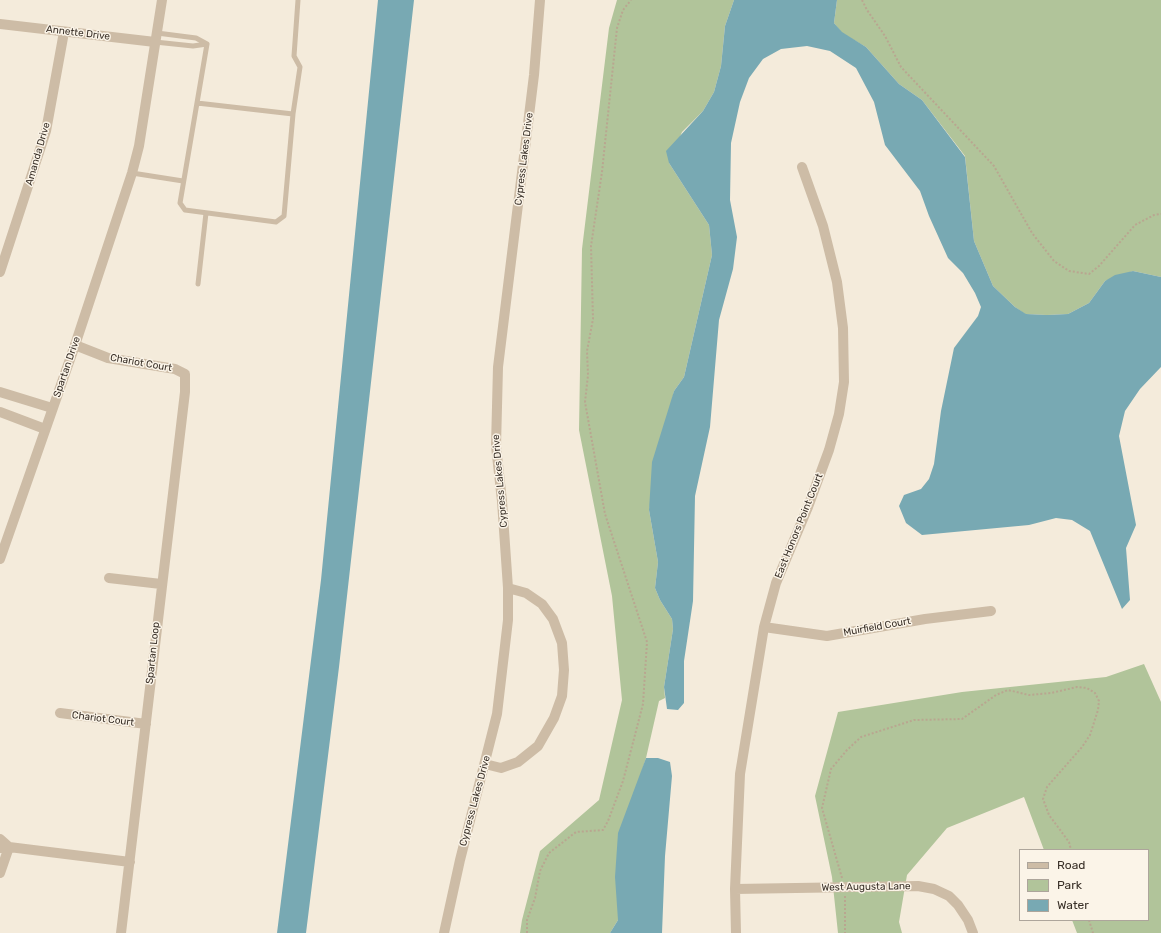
<!DOCTYPE html>
<style>
body{margin:0}
#map{position:relative;width:1161px;height:933px;overflow:hidden;background:#f4ebdb;font-family:Rubik,sans-serif}
canvas{display:block}
.legend{position:absolute;left:1019px;top:849px;width:130px;height:72px;box-sizing:border-box;background:#fbf4e8;border:1px solid #ada59b;margin:0;padding:5px 7px;list-style:none;font-size:12px;color:#382f27}
.legend li{display:flex;align-items:center;gap:8px;height:20px}
.legend b{width:20px;border:1px solid #ada59b}
</style>
<div id="map">
<canvas width="1161" height="933"></canvas>
<ul class="legend">
<li><b style="height:5px;background:#cdbca6"></b>Road</li>
<li><b style="height:11px;background:#b1c49a"></b>Park</li>
<li><b style="height:11px;background:#78a9b3"></b>Water</li>
</ul>
</div>
<script>
const ctx = document.querySelector('canvas').getContext('2d');
ctx.lineJoin = 'round';
function fillPath(path, color) { ctx.fillStyle = color; ctx.fill(path, 'evenodd'); }
const poly = rows => new Path2D(rows.map(r => 'M' + r).join(''));
function stroke(path, color, width, dash) { ctx.strokeStyle = color; ctx.lineWidth = width; ctx.lineCap = dash ? 'butt' : 'round'; ctx.setLineDash(dash || []); ctx.stroke(path); }
function write(font, color, halo, rows, align = 'center') {
  ctx.font = font + ' Rubik,sans-serif'; ctx.lineWidth = 3; ctx.setLineDash([]); ctx.textBaseline = 'middle'; ctx.strokeStyle = halo; ctx.fillStyle = color; for (const [text, x, y, turn = 0] of rows) {
    ctx.save(); ctx.translate(x, y); ctx.rotate((+turn || 0) * Math.PI / 180); ctx.textAlign = isNaN(turn) ? turn : align; if (halo) ctx.strokeText(text, 0, 0); ctx.fillText(text, 0, 0); ctx.restore();
  }
}
fillPath(poly([
 [617,0,734,0,725,26,721,66,714,92,703,111,682,132,669,163,709,225,712,255,684,377,674,391,649,510,658,562,655,588,660,600,672,619,673,629,664,687,665,698,659,701,646,758,637,786,618,903,618,920,610,933,520,933,522,920,540,851,599,800,622,700,612,596,579,430,582,249,609,28],
 [837,0,1161,0,1161,277,1133,271,1105,281,1089,303,1068,314,1047,315,1025,314,1015,307,993,286,974,241,965,156,922,100,899,84,866,47,842,33,834,23],
 [1144,664,1161,702,1161,933,1077,933,1072,920,1148,920,1148,850,1044,850,1024,797,947,828,907,875,899,922,902,933,838,933,832,877,815,796,838,712,962,692,1106,677]
]), '#b1c49a');
fillPath(poly([
 [378,0,414,0,339,667,306,933,277,933,321,580],
 [734,0,837,0,834,23,842,32,866,47,899,84,922,100,965,157,974,241,993,286,1015,307,1026,314,1047,315,1068,314,1089,303,1105,281,1115,275,1133,271,1161,277,1161,367,1140,389,1125,411,1119,436,1136,525,1126,548,1130,600,1122,609,1090,531,1072,520,1056,518,1029,525,922,535,906,523,899,506,904,495,921,489,929,479,934,464,941,411,954,348,978,316,981,307,975,293,963,273,948,258,929,216,920,191,885,145,874,102,856,68,830,51,807,46,781,49,763,59,749,78,740,102,731,143,730,200,737,237,733,269,719,320,710,427,695,496,693,601,684,661,684,703,678,710,667,709,664,687,673,629,672,619,660,600,655,588,658,562,649,510,652,462,674,391,684,377,712,255,709,225,669,163,666,151,703,111,714,92,721,66,725,26],
 [646,758,658,758,670,762,672,776,665,856,662,933,610,933,618,920,615,877,618,833]
]), '#78a9b3');
stroke(poly([
 [862,0,867,10,885,36,901,67,994,166,1032,233,1054,261,1069,271,1089,274,1099,266,1135,225,1154,215,1161,214],
 [842,878,822,808,831,769,847,750,861,737,914,720,962,719,996,695,1008,690,1029,695,1051,693,1077,687,1087,688,1095,693,1099,701,1098,710,1090,735,1082,747,1047,787,1043,799,1049,815,1069,842,1071,850],
 [845,896,845,933],
 [1089,920,1093,933],
 [527,933,527,920,535,898,540,871,549,853,576,832,603,830,608,821,623,781,643,704,647,642,605,514,585,402,588,375,587,351,593,319,591,246,602,172,617,28,623,10,631,0]
]), '#b9a690', 2, [2, 2]);
stroke(poly([
 [157,33,196,38,207,44],
 [155,42,193,46,207,44],
 [207,44,180,203,185,210,276,222,284,216,293,114,300,67,294,56,298,0],
 [197,103,293,114],
 [132,173,183,181],
 [198,284,206,213]
]), '#cdbca6', 5);
stroke(poly([
 [0,24,155,42],
 [0,272,46,131,64,32],
 [75,345,108,358,175,369,185,374,185,392,121,933],
 [0,392,52,408],
 [0,412,45,429],
 [109,578,161,584],
 [764,627,827,636,925,619,991,611],
 [60,713,146,724],
 [485,764,501,768,518,762,538,746,554,718,562,696,564,670,562,643,553,619,542,604,526,593,508,588],
 [0,839,9,847],
 [0,848,9,847,130,862],
 [0,873,9,847],
 [735,889,918,886,934,889,949,896,958,905,968,920,973,933],
 [444,933,460,860,497,714,508,620,508,588,502,501,496,446,498,367,534,75,540,0],
 [736,933,735,889,740,774,764,627,776,583,808,507,829,450,839,414,844,382,843,328,837,282,823,226,802,167]
]), '#cdbca6', 10);
stroke(poly([
 [0,559,75,345,132,173,139,146,162,0]
]), '#cdbca6', 10);
write('10px', '#382f27', '#fbf4e8', [
 ["Annette Drive",78,33,7],
 ["Amanda Drive",38,154,-74],
 ["Cypress Lakes Drive",524,159,-83],
 ["Chariot Court",141,363,10],
 ["Spartan Drive",67,367,-71],
 ["Cypress Lakes Drive",500,481,-95],
 ["East Honors Point Court",799,526,-68],
 ["Muirfield Court",877,627,-10],
 ["Spartan Loop",153,653,-84],
 ["Chariot Court",103,719,7],
 ["Cypress Lakes Drive",475,801,-75],
 ["West Augusta Lane",866,887,-1]
]);
</script>
